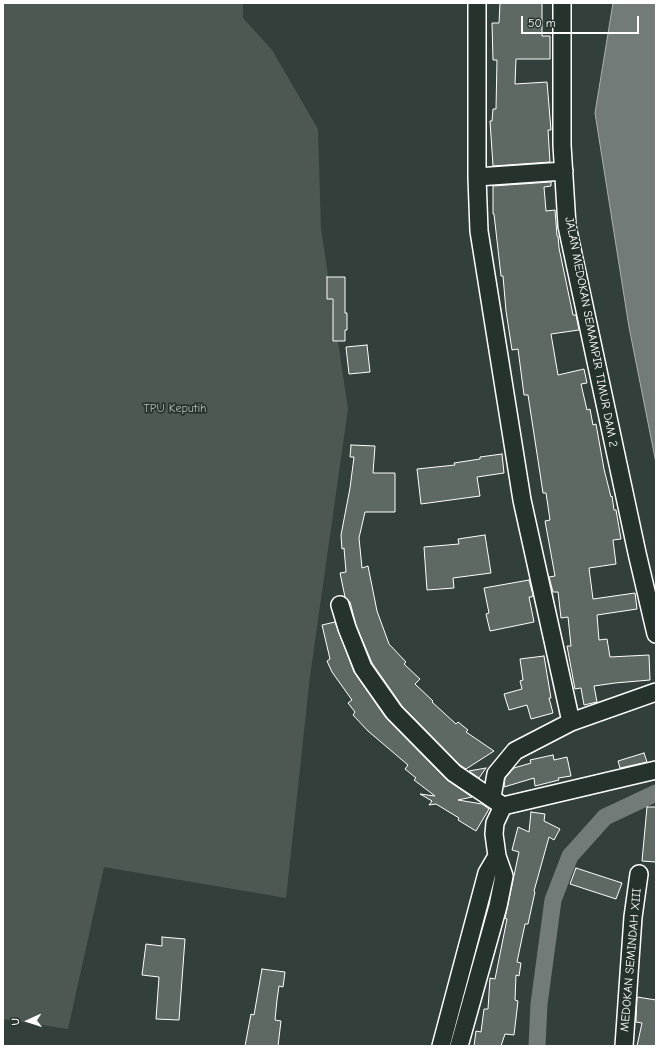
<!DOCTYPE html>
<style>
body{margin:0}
#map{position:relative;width:659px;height:1049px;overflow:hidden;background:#333f3a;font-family:"Comic Neue",sans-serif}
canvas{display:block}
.frame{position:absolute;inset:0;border:4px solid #fff;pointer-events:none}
.north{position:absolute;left:8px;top:1001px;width:40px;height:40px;-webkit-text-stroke:3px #26332d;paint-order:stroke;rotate:267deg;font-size:11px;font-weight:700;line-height:16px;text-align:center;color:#fff}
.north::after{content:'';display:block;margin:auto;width:14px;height:18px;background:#fff;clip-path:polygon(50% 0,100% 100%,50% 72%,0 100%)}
.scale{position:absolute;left:521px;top:16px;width:118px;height:18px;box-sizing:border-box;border:2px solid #fff;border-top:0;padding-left:5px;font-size:12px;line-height:14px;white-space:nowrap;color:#fff;-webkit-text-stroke:3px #26332d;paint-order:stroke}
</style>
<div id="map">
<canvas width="659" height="1049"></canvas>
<div class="frame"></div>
<div class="north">U</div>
<div class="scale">50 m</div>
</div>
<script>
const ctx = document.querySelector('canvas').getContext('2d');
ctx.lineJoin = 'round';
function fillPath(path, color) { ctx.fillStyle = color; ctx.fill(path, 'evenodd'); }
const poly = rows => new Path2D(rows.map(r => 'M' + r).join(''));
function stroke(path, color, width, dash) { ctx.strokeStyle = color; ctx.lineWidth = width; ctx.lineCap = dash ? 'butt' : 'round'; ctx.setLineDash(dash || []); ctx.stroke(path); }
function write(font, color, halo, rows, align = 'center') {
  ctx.font = font + ' "Comic Neue",sans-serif'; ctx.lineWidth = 3.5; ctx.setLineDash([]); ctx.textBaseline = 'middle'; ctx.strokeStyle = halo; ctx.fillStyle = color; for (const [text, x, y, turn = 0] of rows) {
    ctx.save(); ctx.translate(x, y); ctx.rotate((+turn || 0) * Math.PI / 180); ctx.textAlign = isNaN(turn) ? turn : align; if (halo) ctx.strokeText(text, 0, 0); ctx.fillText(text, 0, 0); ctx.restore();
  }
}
fillPath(poly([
 [3,3,243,3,243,18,272,50,318,129,321,229,348,409,310,676,286,898,104,867,68,1029,3,1019]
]), '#4d5853');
const water = poly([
 [613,3,656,3,656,463,629,327,595,113,613,3]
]);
fillPath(water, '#737b78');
stroke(water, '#abb0ae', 1);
stroke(poly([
 [537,1046,539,1004,553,900,570,856,605,817,656,793]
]), '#737b78', 17);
const building = poly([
 [500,3,542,3,542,36,550,36,550,59,516,59,515,84,547,82,551,130,548,130,550,162,493,166,490,121,492,121,493,109,496,109,497,60,493,60,492,23,499,23,500,3],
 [551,182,551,186,544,187,546,211,555,210,557,236,558,236,559,248,573,315,576,315,579,330,551,334,558,375,584,369,587,383,581,384,587,410,590,409,593,425,596,424,604,469,611,497,612,496,614,510,616,510,621,539,613,540,616,564,589,568,593,599,635,593,637,609,597,615,599,640,607,639,610,657,649,655,650,680,615,683,594,686,597,702,584,705,581,688,575,689,567,646,571,646,568,617,561,618,558,592,553,592,549,577,555,576,545,521,550,520,546,493,543,493,528,395,524,395,518,349,512,350,506,311,503,276,501,276,494,214,493,214,493,186,551,182],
 [327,277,345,277,345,313,347,313,347,330,345,330,345,341,333,341,333,299,327,299,327,277],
 [367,345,370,372,349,374,346,347,367,345],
 [351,445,375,446,373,473,395,473,395,512,365,512,359,538,362,568,368,566,377,611,389,644,406,662,404,664,420,679,415,684,433,701,432,702,456,724,458,722,468,730,466,732,494,751,466,769,460,765,402,706,372,663,356,625,350,602,345,597,340,573,346,572,344,548,342,549,341,535,350,488,354,457,350,457,351,445],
 [502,454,504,473,477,477,480,496,421,504,417,469,455,465,454,463,480,459,480,457,502,454],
 [485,535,491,573,453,578,454,588,427,590,424,547,459,544,458,539,485,535],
 [529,580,533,595,532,597,529,597,534,622,490,631,486,614,489,613,484,588,529,580],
 [335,622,354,672,386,718,447,780,472,797,458,800,482,804,489,809,476,831,458,820,459,818,436,804,429,805,432,801,420,794,435,796,414,780,416,778,405,769,408,765,368,731,353,715,355,712,348,703,352,700,332,672,327,661,330,659,322,625,335,622],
 [544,656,551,698,549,698,553,713,531,719,527,705,509,710,504,694,522,689,520,681,523,680,520,659,544,656],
 [644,753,647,762,620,768,618,761,644,753],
 [553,755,554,760,567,757,571,776,558,778,559,780,535,786,534,778,504,787,505,778,514,768,531,763,530,760,553,755],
 [486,768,479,778,469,771,486,768],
 [647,807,656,807,656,862,642,861,647,807],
 [531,812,545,814,544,821,560,829,554,840,549,837,534,891,535,892,528,924,525,924,517,962,521,963,519,976,516,975,515,1000,518,1001,514,1035,505,1034,501,1046,474,1046,476,1031,481,1032,484,1009,488,1009,490,978,495,979,507,919,505,918,519,852,512,850,518,827,529,832,531,812],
 [576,868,622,883,616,899,570,884,576,868],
 [162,937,185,939,179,1020,156,1019,159,977,142,975,146,944,162,946,162,937],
 [262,969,285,972,283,987,279,986,277,1000,275,1020,281,1021,278,1046,245,1046,251,1014,254,1015,262,969],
 [637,997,656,1000,656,1046,637,1046,642,1023,636,1022,637,997]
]);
fillPath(building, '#5f6964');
stroke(building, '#fff', 1);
const minor = poly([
 [477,3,477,177,479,231,522,500,571,722],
 [562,3,562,145,567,226,637,553,656,634],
 [477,177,564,171],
 [340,605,347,628,363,668,394,712,454,773,503,806],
 [492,797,496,774,515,751,571,722,656,692],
 [503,806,656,770],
 [441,1046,487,873,497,856],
 [459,1046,498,906,504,876,497,856,494,834,495,823,503,806],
 [624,1046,633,917,639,874]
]);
stroke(minor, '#fff', 20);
stroke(minor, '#26332d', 17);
write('12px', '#fff', '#26332d', [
 ["JALAN MEDOKAN SEMAMPIR TIMUR DAM 2",591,332,79],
 ["MEDOKAN SEMINDAH XIII",631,960,-85]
]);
write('12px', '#b8bcba', '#26332d', [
 ["TPU Keputih",175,409]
]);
</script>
